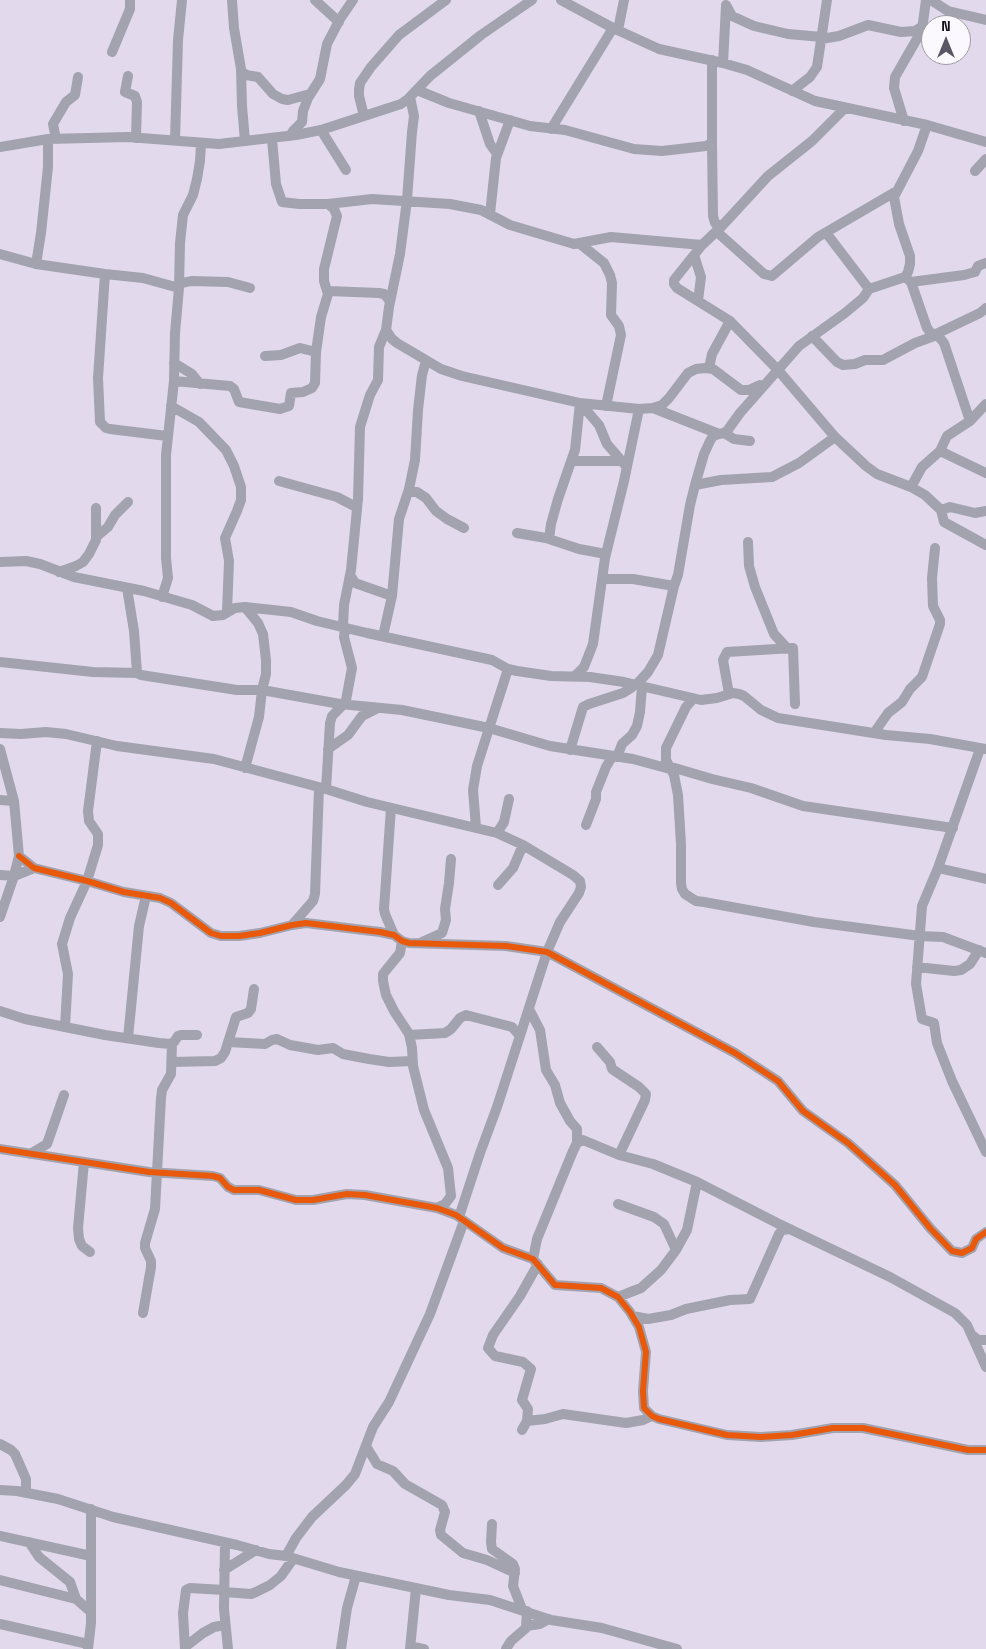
<!DOCTYPE html>
<style>
body{margin:0}
#map{position:relative;width:986px;height:1649px;overflow:hidden;background:#e2d9ed;font-family:"Space Grotesk",sans-serif}
canvas{display:block}
.north{position:absolute;left:921px;top:15px;width:50px;height:50px;box-sizing:border-box;background:#fbf9fd;border:1px solid #9f9ba2;border-radius:50%;rotate:0deg;font-size:14px;font-weight:700;line-height:20px;text-align:center;color:#140e1a}
.north::after{content:'';display:block;margin:auto;width:18px;height:22px;background:#5c5564;clip-path:polygon(50% 0,100% 100%,50% 72%,0 100%)}
</style>
<div id="map">
<canvas width="986" height="1649"></canvas>
<div class="north">N</div>
</div>
<script>
const ctx = document.querySelector('canvas').getContext('2d');
ctx.lineJoin = 'round';
const poly = rows => new Path2D(rows.map(r => 'M' + r).join(''));
function stroke(path, color, width, dash) { ctx.strokeStyle = color; ctx.lineWidth = width; ctx.lineCap = dash ? 'butt' : 'round'; ctx.setLineDash(dash || []); ctx.stroke(path); }
stroke(poly([
 [232,0,234,28,241,69,242,106,245,141],
 [315,0,339,22],
 [561,0,613,28,659,49,723,63,747,70,815,101,927,125,986,142],
 [931,0,948,11,986,20],
 [726,5,732,16,754,26,788,34,822,37],
 [618,30,624,0],
 [821,39,839,36,868,25,901,32,915,31,923,26],
 [112,52,130,9,130,0],
 [723,63,726,6],
 [241,71,246,75,258,77,273,94,282,99,288,100,310,94],
 [128,76,125,92,135,96,137,102,136,138],
 [417,90,449,103,530,126,565,130,634,149,662,151,706,146,712,143,712,60],
 [792,91,810,77,817,67,827,0],
 [410,97,414,116,412,132,407,200,400,254,389,307,386,330,392,339,397,343,441,369,462,376,580,403,639,409,653,408,719,434,724,433,727,431,740,413,799,346,845,313,863,298,869,289,905,277],
 [845,108,812,141,768,176,721,227,702,245,674,280,674,284,677,288,730,321,778,370,835,437,866,466,877,474,911,487,925,495,941,510,944,522,986,545],
 [479,111,490,144,497,154],
 [364,116,359,96,359,90,360,83,371,67,399,35,446,0],
 [904,121,894,88,895,77,922,30,926,0],
 [551,129,613,28],
 [321,130,346,170],
 [290,136,293,131,302,122,303,111,308,98,320,79,327,44,340,19,353,0],
 [56,139,53,124,66,102,75,95,78,77],
 [272,139,276,184,282,202,299,204,328,204,372,199,450,204,481,210,510,225,574,244,611,237,702,245],
 [175,140,178,40,182,0],
 [712,143,713,216,715,223,721,227],
 [0,147,48,139,128,137,219,144,296,135,321,130,401,104,408,99,430,76,481,35,532,0],
 [975,171,986,159],
 [490,214,496,158,510,120],
 [716,231,764,274,772,276,818,237,895,192],
 [827,234,869,289],
 [579,243,604,263,610,275,612,283,611,315,619,326,621,335,606,406],
 [0,254,36,264,105,274,143,278,179,288],
 [694,255,701,277,698,301],
 [36,264,41,233,48,167,48,139],
 [105,274,98,378,100,422,106,428,110,429,167,436],
 [905,277,908,272,910,264,910,256,899,224,894,197,918,151,927,125],
 [905,277,911,282,927,328,930,332,940,338,944,343,970,421],
 [911,282,964,275,975,272,978,266,986,263],
 [178,284,191,281,228,282,250,288],
 [328,291,379,293,384,294,390,301],
 [936,334,980,313,986,308],
 [812,336,837,362,843,365,855,364,865,360,883,360,915,343,937,335],
 [265,356,281,355,300,348,316,352],
 [174,363,192,374,200,384],
 [709,368,712,354,730,321],
 [174,381,230,386,234,389,239,402,280,409,289,406,291,393,303,392,312,388,315,383,316,352,321,317,328,294,324,281,324,269,337,216,334,209,328,204],
 [580,405,586,410,599,425,607,444,626,466],
 [171,406,199,422,226,450,234,466,241,487,241,500,237,511,225,538,229,561,227,612],
 [653,408,662,405,669,398,688,373,696,369,705,368,713,369,741,390,749,390,760,385,763,386],
 [724,433,734,439,750,441],
 [940,451,986,473],
 [572,461,622,461],
 [279,481,337,497,356,507],
 [695,485,721,480,772,477,799,463,835,437],
 [911,487,922,467,940,451,947,436,970,421,986,404],
 [408,492,417,492,426,498,436,511,447,519,464,528],
 [941,510,950,507,975,513,986,511],
 [517,533,546,538,579,549,606,554],
 [96,537,108,527,115,515,128,502],
 [549,539,551,524,558,499,575,450,580,403],
 [748,542,749,566,755,587,774,634,786,647],
 [0,562,26,561,40,564,74,577,144,591,192,605,213,616,223,615,235,608,245,607,291,612,317,621,367,633,492,660,508,669,517,671,551,676,590,677,624,682,701,700,717,698,733,693,739,694,744,696,761,710,778,718,886,735,930,739,986,749],
 [59,572,76,566,83,562,89,554,96,540,96,508],
 [350,575,355,583,392,596],
 [602,579,633,579,674,586],
 [127,588,134,631,137,673,141,675,237,690,262,690,340,704,402,710,489,728,550,746,633,759,670,769],
 [162,597,168,578,166,558,166,455,174,381,175,333,179,288,180,243,183,215,193,195,197,179,200,161,201,144],
 [245,607,258,623,263,634,266,660,266,674,262,690,259,717,245,768],
 [343,626,344,605,351,570,358,499,360,427,370,395,378,380,379,347,386,330],
 [383,636,392,596,399,519,409,489,415,460,418,410,422,375,426,361],
 [0,662,93,672,137,673],
 [574,677,584,667,593,644,605,558,624,481,639,409],
 [636,685,648,672,658,655,674,586,678,575,690,505,695,485,704,454,710,441,713,436,719,434],
 [729,694,723,660,727,652,793,648,795,704],
 [693,699,686,707,666,748,666,760,674,775,678,795,681,844,681,883,682,889,685,894,696,901,704,902,814,922,920,936,943,937,986,953],
 [0,733,21,734,46,732,66,734,117,746,214,759,326,789,367,802,497,833,523,845,573,875,580,881,581,887,579,893,560,922,547,952,497,1107,480,1153,459,1217],
 [874,733,888,713,902,702,910,689,922,677,940,624,940,620,933,606,932,578,935,548],
 [0,749,14,801,19,856,14,876,0,917],
 [328,749,348,735,362,716,376,709],
 [980,749,938,868,922,906,916,984,922,1019,934,1023,937,1043,952,1081,986,1152],
 [570,750,583,707,589,704,623,693,631,688,634,685],
 [617,757,622,744,632,735,637,726,640,712,642,686],
 [668,766,712,779,751,788,803,806,953,828],
 [326,789,330,723,332,716,343,705,346,700,352,668,344,637,345,627],
 [0,800,14,801],
 [391,808,384,909,385,914,394,935],
 [586,825,596,799,596,792,606,767,612,757],
 [476,827,473,790,477,766,508,669],
 [497,833,504,822,509,799],
 [19,856,34,868,87,881,124,892,160,898,171,903,211,933,221,936,239,936,260,933,292,925,306,923,380,932,394,935,402,941,409,943,506,946,547,952,735,1053,778,1081,803,1111,848,1143,895,1185,930,1228,952,1251,962,1253,972,1248,976,1239,986,1232],
 [938,868,986,879],
 [0,875,14,876,34,868],
 [498,885,513,868,523,845],
 [292,925,313,901,315,894,319,788],
 [402,941,400,953,387,969,383,974,383,981,386,995,394,1011,409,1034,412,1048,413,1066,424,1110,448,1168,451,1196,445,1204,437,1208],
 [422,942,442,933,446,920,445,909,449,883,451,859],
 [917,967,954,971,961,970,970,964,979,950],
 [529,1009,540,1030,546,1070,555,1085,560,1103,570,1121,577,1129,577,1143],
 [0,1011,25,1019,105,1035,159,1043,170,1044,174,1042,178,1036,181,1035,197,1035],
 [65,1027,68,974,62,944,70,918,87,881,98,845,98,834,89,821,88,811,97,741],
 [409,1035,445,1033,451,1029,460,1018,466,1015,512,1027,520,1036],
 [128,1038,139,926,146,896],
 [228,1042,265,1044,272,1040,277,1039,290,1045,318,1050,333,1048,343,1054,369,1059,389,1062,412,1061],
 [597,1047,610,1062,612,1069,639,1087,646,1094,645,1100,619,1155],
 [172,1062,215,1061,221,1058,225,1052,236,1017,248,1013,251,1009,254,989],
 [0,1149,149,1172,213,1176,220,1178,228,1187,234,1190,259,1190,296,1200,313,1200,347,1194,365,1195,437,1208,456,1215,503,1248,533,1259,555,1285,601,1288,618,1297,630,1312,639,1327,646,1352,643,1391,644,1408,652,1416,659,1419,727,1435,761,1437,792,1435,833,1428,863,1428,968,1450,986,1450],
 [30,1154,47,1144,64,1095],
 [84,1162,78,1228,79,1239,82,1246,90,1252],
 [618,1204,654,1217,664,1224,676,1250],
 [533,1259,537,1239,573,1151,577,1143,583,1140,619,1155,653,1164,697,1182,777,1223,890,1277,955,1313,967,1325,986,1367],
 [618,1297,641,1288,661,1270,676,1250,687,1230,697,1182],
 [143,1313,151,1267,151,1261,145,1248,145,1243,155,1209,161,1098,162,1090,171,1074,172,1043],
 [633,1316,648,1319,671,1315,686,1309,730,1300,750,1299,779,1234,782,1230,790,1229],
 [973,1336,978,1340,986,1340],
 [527,1421,528,1409,522,1400,531,1369,523,1362,495,1356,488,1348,493,1335,520,1296,538,1264],
 [522,1430,527,1421,545,1419,563,1414,626,1423,643,1420,652,1416],
 [0,1444,11,1450,15,1454,26,1479,26,1493],
 [366,1446,377,1464,393,1471,405,1484,442,1505,445,1512,440,1530,441,1535,463,1553,487,1560,515,1573],
 [0,1490,17,1491,58,1499,113,1517,237,1545,269,1554,286,1556,339,1572,449,1595,490,1600,551,1620,602,1628,677,1649],
 [492,1524,491,1542,492,1549,513,1564,515,1569,513,1586,522,1609],
 [0,1536,91,1556],
 [29,1542,39,1557,70,1582,76,1599,91,1612],
 [225,1543,224,1609,228,1649],
 [286,1556,296,1538,312,1517,346,1485,355,1474,373,1427,389,1402,430,1314,464,1221],
 [224,1570,256,1550],
 [0,1580,76,1599],
 [224,1592,251,1594,256,1592,270,1585,281,1576,293,1559],
 [0,1624,88,1644],
 [526,1626,540,1624,549,1619],
 [411,1646,424,1649],
 [185,1647,203,1633,214,1627,225,1625],
 [88,1649,91,1623,91,1509],
 [185,1649,183,1613,186,1590,190,1588,224,1590],
 [341,1649,347,1608,356,1576],
 [410,1649,416,1588],
 [506,1649,511,1641,526,1628,527,1611]
]), '#a2a3af', 10);
stroke(poly([
 [19,856,34,868,87,881,124,892,160,898,171,903,211,933,221,936,239,936,260,933,292,925,306,923,380,932,394,935,402,941,409,943,506,946,547,952,735,1053,778,1081,803,1111,848,1143,895,1185,930,1228,952,1251,962,1253,972,1248,976,1239,986,1232],
 [0,1149,149,1172,213,1176,220,1178,228,1187,234,1190,259,1190,296,1200,313,1200,347,1194,365,1195,437,1208,456,1215,503,1248,533,1259,555,1285,601,1288,618,1297,630,1312,639,1327,646,1352,643,1391,644,1408,652,1416,659,1419,727,1435,761,1437,792,1435,833,1428,863,1428,968,1450,986,1450]
]), '#e8590c', 6);
</script>
